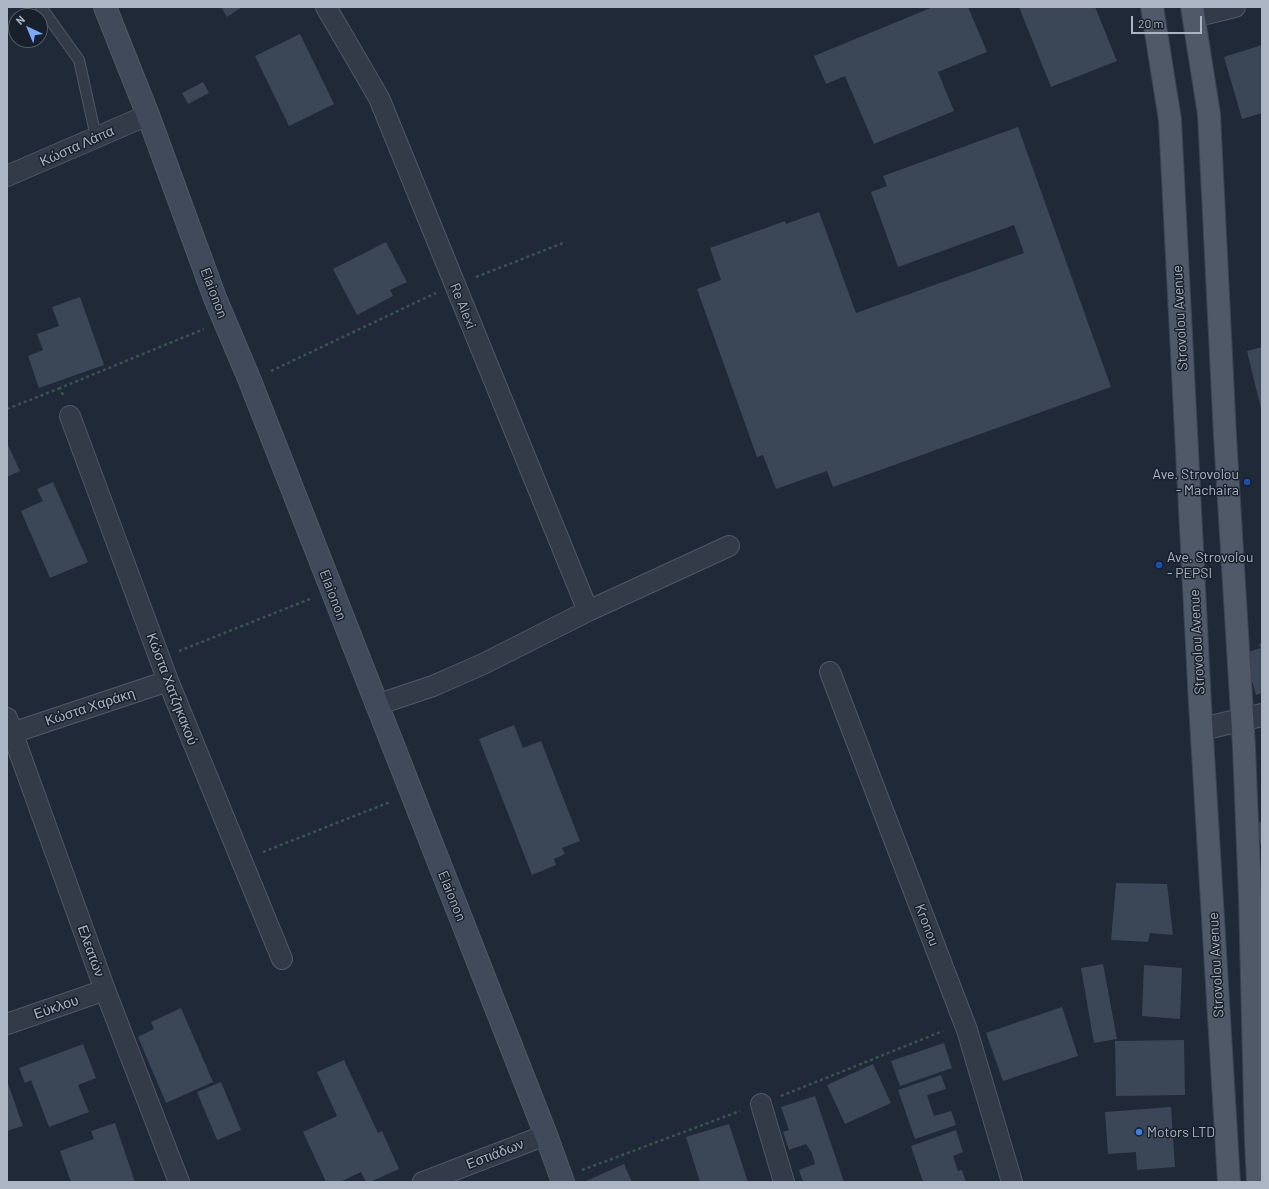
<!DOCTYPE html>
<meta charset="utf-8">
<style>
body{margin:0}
#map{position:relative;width:1269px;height:1189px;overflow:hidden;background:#1f2937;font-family:Barlow,sans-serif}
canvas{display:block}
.frame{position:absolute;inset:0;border:8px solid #acb5c4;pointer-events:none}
.north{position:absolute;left:8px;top:8px;width:40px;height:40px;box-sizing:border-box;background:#18202b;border:1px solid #535c68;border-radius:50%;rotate:316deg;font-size:11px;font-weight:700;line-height:16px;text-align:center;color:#acb5c4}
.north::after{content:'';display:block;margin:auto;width:14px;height:18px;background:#7caafa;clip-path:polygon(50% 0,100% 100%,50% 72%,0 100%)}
.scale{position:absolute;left:1131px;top:16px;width:71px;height:18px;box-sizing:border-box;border:2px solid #acb5c4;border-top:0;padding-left:5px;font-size:12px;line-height:14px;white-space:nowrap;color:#acb5c4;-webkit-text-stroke:3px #18202b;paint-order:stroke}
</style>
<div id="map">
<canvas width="1269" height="1189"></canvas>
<div class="frame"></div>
<div class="north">N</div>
<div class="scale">20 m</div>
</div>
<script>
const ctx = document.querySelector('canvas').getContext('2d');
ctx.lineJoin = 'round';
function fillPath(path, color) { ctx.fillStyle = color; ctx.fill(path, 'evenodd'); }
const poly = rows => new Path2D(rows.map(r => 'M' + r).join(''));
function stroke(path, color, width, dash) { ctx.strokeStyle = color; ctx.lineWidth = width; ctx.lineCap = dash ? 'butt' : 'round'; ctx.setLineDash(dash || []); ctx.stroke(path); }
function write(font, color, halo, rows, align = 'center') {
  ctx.font = font + ' Barlow,sans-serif'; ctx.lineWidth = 3; ctx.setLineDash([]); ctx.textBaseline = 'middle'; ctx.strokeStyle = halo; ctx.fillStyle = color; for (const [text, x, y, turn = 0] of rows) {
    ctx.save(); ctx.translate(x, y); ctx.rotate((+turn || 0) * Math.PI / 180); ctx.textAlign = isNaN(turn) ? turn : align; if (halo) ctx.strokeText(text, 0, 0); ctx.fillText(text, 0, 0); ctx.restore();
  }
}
fillPath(poly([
 [221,7,242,7,227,17],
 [933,7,968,7,987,52,938,72,954,111,874,144,845,76,826,84,814,56],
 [1019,7,1095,7,1117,61,1051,87],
 [300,34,334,104,289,126,255,56],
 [1262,45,1262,113,1242,119,1224,57],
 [203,82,209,93,188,104,182,93],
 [1018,127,1111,387,833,487,827,471,776,489,763,455,757,457,697,289,721,280,710,248,785,221,786,224,819,212,856,313,1024,253,1014,225,898,267,871,192,887,186,883,176],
 [386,242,407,282,390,290,393,296,357,315,333,269],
 [80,297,104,365,39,388,28,356,43,350,37,334,59,326,52,307],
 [1262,347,1262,409,1261,409,1247,351],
 [7,443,20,471,7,477],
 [53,482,88,562,50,578,21,511,43,501,37,489],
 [1262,643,1262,693,1256,695,1244,653,1261,648,1259,644],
 [514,725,523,748,541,741,580,841,562,848,565,854,554,859,556,865,532,875,479,739],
 [1262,821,1262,848,1253,824],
 [1116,883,1167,884,1173,935,1150,933,1148,942,1111,940],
 [1103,964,1117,1039,1094,1043,1081,968],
 [1144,965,1182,968,1180,1019,1142,1016],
 [1062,1007,1078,1056,1003,1081,986,1033],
 [181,1008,213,1082,166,1103,138,1037,154,1029,151,1022],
 [1184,1040,1185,1095,1116,1096,1115,1041],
 [944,1043,952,1068,900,1086,891,1061],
 [83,1044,96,1078,78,1085,89,1112,49,1127,31,1080,25,1083,19,1068],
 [344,1060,378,1133,382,1131,399,1169,370,1182,366,1182,361,1172,340,1182,326,1182,303,1132,337,1116,317,1072],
 [873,1064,891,1103,845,1124,827,1085],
 [941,1075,946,1089,927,1095,934,1116,951,1111,956,1125,915,1139,898,1090],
 [7,1081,23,1126,7,1131],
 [221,1082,241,1130,217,1140,197,1092],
 [815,1096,844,1182,803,1182,799,1170,815,1164,812,1153,806,1144,789,1150,783,1132,789,1130,781,1107],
 [1171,1107,1175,1167,1137,1170,1136,1152,1108,1154,1105,1112],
 [115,1123,135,1182,71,1182,60,1151,94,1139,91,1131],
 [729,1124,748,1182,700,1182,686,1137],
 [956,1130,963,1152,953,1156,958,1171,962,1170,966,1182,923,1182,911,1146],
 [624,1164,632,1182,584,1182]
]), '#3b4757');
const service = poly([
 [41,7,79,60,96,137]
]);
const minor = poly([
 [326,7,379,98,588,611],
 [1194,17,1235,7],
 [7,176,148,115],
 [70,416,168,681,282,959],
 [830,672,967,1030,1012,1182],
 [376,705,433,686,483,664,588,611,729,546],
 [7,718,105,990,179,1182],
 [12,733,168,681],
 [7,1024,105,990],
 [761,1104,784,1182],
 [423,1182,546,1135]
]);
const tertiary = poly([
 [1202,729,1262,715]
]);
const secondary = poly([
 [105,7,148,115,215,298,250,381,546,1135,563,1182]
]);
const primary = poly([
 [1152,7,1170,120,1200,704,1229,1182],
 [1192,7,1209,114,1225,436,1244,747,1250,897,1256,1142,1258,1182]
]);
stroke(service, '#505865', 12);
stroke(minor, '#505865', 22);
stroke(tertiary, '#505865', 24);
stroke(secondary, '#505865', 24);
stroke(primary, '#3c4451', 24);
stroke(poly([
 [476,277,563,243],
 [271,371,436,293],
 [63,395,60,388,204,329],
 [7,409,60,388],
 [179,651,310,599],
 [263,852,390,802],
 [781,1096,943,1031],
 [582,1170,740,1111]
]), '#3e5255', 2.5, [3, 3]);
stroke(service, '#323b47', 10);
stroke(minor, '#323b47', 20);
stroke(tertiary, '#323b47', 22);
stroke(secondary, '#404a5a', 22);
stroke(primary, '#505968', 22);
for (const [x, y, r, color] of [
 [1247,482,4,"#1a4fb4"],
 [1159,565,4,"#1a4fb4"],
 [1139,1132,4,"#3f7fe0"]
]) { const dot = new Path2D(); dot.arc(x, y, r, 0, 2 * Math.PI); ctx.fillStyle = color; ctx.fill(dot); stroke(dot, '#18202b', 1.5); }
write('14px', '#acb5c4', '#18202b', [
 ["Κώστα Λάπα",77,146,-24],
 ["Elaionon",214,293,69],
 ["Re Alexi",463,306,68],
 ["Strovolou Avenue",1180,318,-93],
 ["Elaionon",333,595,69],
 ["Strovolou Avenue",1197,642,-93],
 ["Κώστα Χατζηκακού",172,689,69],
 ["Κώστα Χαράκη",90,707,-18],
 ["Elaionon",452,896,68],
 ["Kronou",927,925,69],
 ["Ελεατών",91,951,70],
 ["Strovolou Avenue",1216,965,-93],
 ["Εύκλου",56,1007,-19],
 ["Εστιάδων",495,1154,-21]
]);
write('14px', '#acb5c4', '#18202b', [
 ["Ave. Strovolou",1239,474,"right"],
 ["- Machaira",1239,490,"right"],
 ["Ave. Strovolou",1167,557],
 ["- PEPSI",1167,573],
 ["Motors LTD",1147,1132]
], 'left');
</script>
